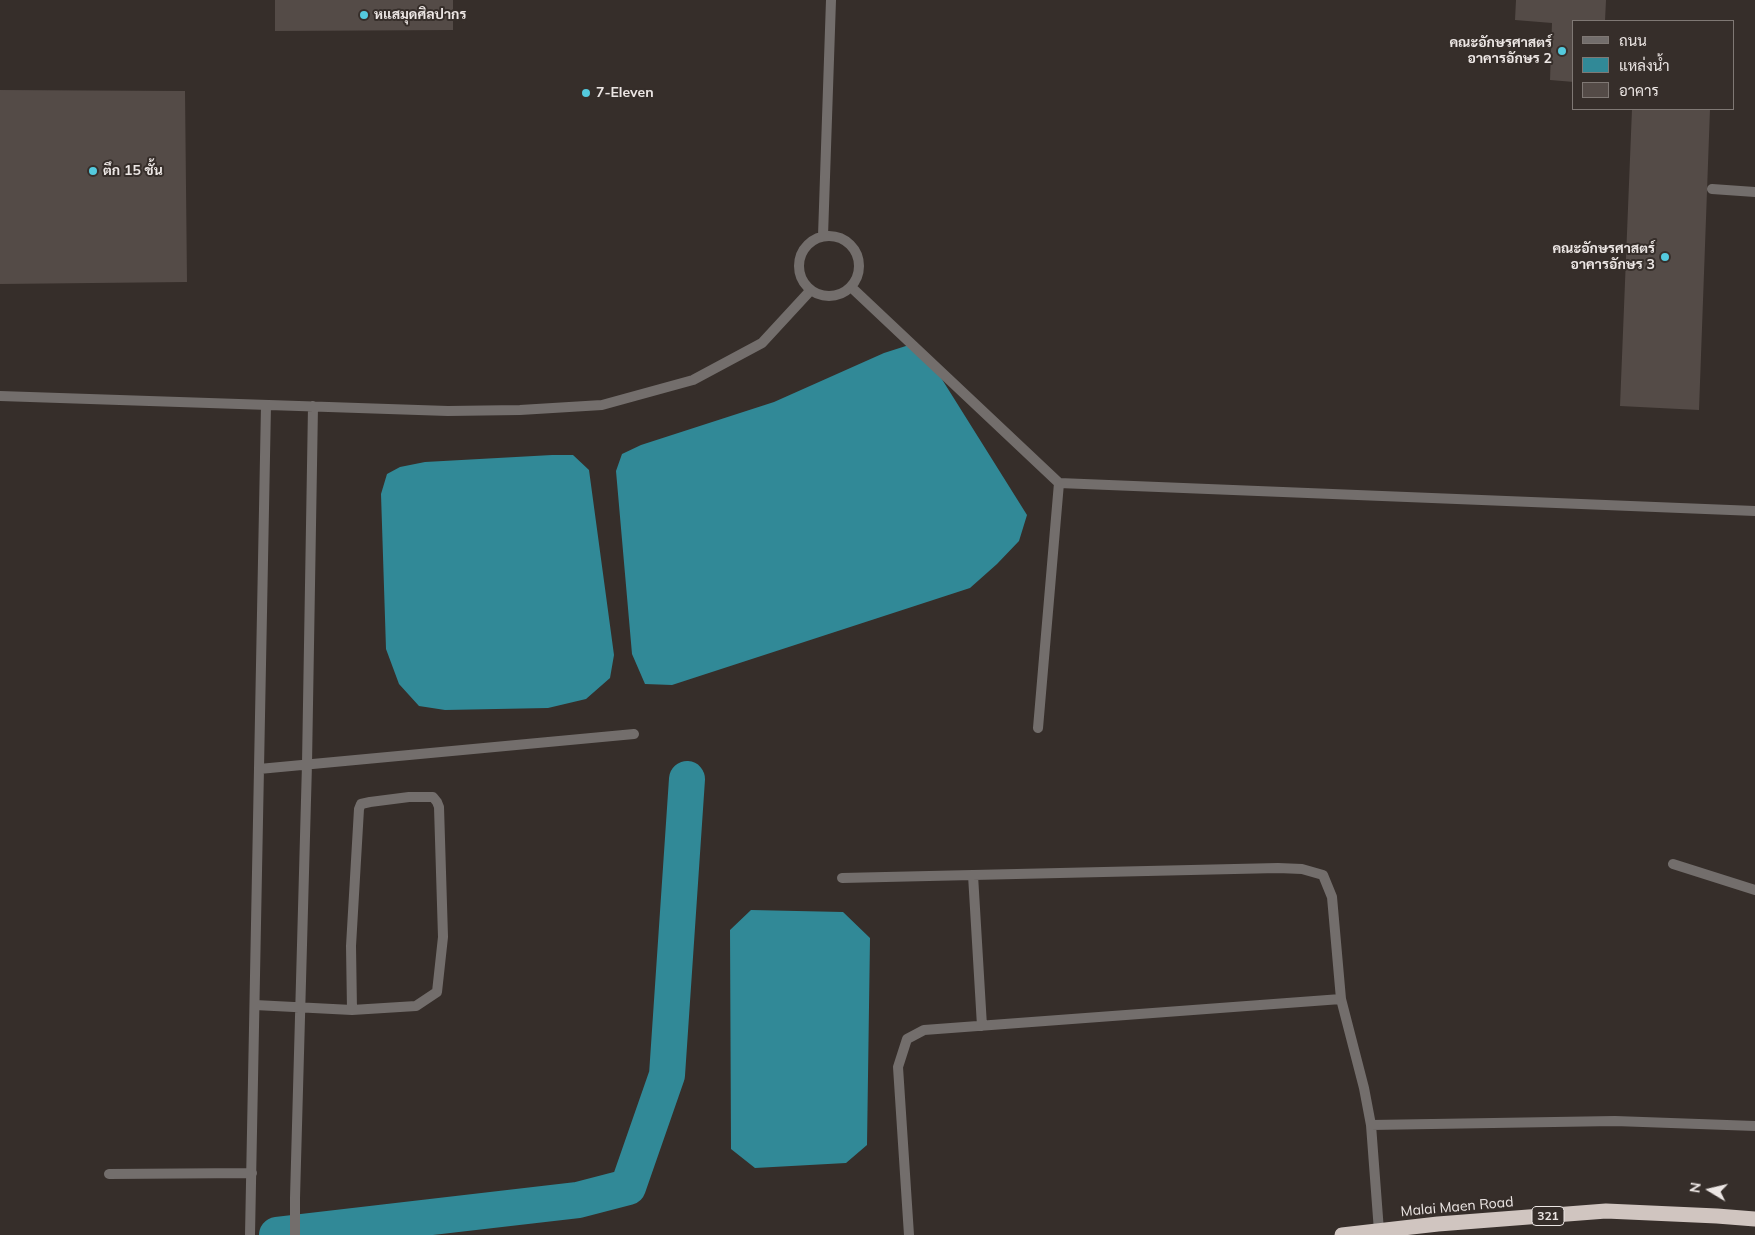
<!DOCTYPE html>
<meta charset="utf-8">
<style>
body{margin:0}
#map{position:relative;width:1755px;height:1235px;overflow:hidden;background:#362e2a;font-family:Mulish,Sarabun,sans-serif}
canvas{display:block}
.legend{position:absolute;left:1572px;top:20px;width:162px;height:90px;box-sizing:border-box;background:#362e2a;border:1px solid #7f7874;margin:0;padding:6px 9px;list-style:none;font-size:15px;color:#ece6e4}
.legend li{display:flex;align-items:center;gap:10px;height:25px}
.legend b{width:25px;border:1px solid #7f7874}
.north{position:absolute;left:1685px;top:1165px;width:50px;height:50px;-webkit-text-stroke:4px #362e2a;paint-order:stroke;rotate:279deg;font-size:14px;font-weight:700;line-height:20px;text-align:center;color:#ece6e4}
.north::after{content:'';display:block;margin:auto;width:18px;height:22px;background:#ece6e4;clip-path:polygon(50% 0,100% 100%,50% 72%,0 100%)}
</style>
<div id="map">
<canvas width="1755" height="1235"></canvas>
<ul class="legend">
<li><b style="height:6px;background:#736e6c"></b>ถนน</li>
<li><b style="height:14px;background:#318997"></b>แหล่งน้ำ</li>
<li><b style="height:14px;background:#544b47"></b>อาคาร</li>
</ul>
<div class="north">N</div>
</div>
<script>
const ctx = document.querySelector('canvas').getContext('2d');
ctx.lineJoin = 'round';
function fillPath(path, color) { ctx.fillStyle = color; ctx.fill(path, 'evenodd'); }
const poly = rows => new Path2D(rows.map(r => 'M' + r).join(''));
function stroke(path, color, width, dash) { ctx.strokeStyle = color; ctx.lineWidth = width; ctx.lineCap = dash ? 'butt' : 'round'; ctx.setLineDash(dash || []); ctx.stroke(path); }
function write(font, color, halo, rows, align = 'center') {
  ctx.font = font + ' Mulish,Sarabun,sans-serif'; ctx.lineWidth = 4; ctx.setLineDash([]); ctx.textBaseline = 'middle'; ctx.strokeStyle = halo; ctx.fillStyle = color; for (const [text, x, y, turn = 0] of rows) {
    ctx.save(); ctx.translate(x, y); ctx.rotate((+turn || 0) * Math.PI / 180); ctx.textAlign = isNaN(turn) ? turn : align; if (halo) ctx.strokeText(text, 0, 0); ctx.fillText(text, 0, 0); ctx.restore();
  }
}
fillPath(poly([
 [909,345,928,357,1027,515,1019,541,997,564,970,588,672,685,645,684,632,654,616,471,622,454,641,445,774,402,884,353],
 [552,455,573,455,589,470,614,655,610,678,586,699,548,708,445,710,419,706,399,684,386,649,381,494,387,474,400,467,425,462],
 [751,910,843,912,870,938,867,1145,846,1163,755,1168,731,1149,730,930]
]), '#318997');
stroke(poly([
 [277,1235,578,1200,628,1187,667,1075,687,779]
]), '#318997', 36);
fillPath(poly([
 [275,0,453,0,453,30,275,31],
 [1516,0,1606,0,1605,21,1574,21,1574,82,1550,80,1552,23,1515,20],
 [0,90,185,91,187,282,0,284],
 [1632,109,1710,109,1699,410,1620,406]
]), '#544b47');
stroke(poly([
 [1712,189,1755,192],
 '799 266a30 30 0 1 1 60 0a30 30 0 1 1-60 0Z',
 [823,236,831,0],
 [851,287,1059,483],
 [0,396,448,411,520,410,602,405,693,380,762,343,810,291],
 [1038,728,1059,483,1755,511],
 [259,769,634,734],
 [1673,864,1755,890],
 [255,1005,352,1010,416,1006,437,992,443,937,439,807,437,802,433,797,409,797,370,802,361,804,359,809,351,946,352,1010],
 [109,1174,252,1173],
 [250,1235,266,405],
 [295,1235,295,1198,307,764,313,406]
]), '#736e6c', 10);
stroke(poly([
 [973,875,982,1026],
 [842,878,1278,868,1302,869,1323,875,1332,897,1341,999,1364,1088,1371,1125,1615,1121,1755,1126],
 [1371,1125,1379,1231],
 [909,1235,898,1067,907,1039,924,1030,1341,999]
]), '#736e6c', 10);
stroke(poly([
 [1342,1235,1438,1224,1606,1211,1717,1216,1755,1219]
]), '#d0c5c0', 15);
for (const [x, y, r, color] of [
 [364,15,5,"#54cade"],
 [1562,51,5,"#54cade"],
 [586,93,5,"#54cade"],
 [93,171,5,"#54cade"],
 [1665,257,5,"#54cade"]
]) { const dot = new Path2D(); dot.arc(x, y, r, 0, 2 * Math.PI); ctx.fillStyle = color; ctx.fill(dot); stroke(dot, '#362e2a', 2); }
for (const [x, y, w] of [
 [1548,1216,32]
]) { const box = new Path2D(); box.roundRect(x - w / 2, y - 9.5, w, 19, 4); ctx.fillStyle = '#362e2a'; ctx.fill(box); stroke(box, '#ece6e4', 1); }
write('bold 12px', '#ece6e4', null, [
 ["321",1548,1216]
]);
write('bold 14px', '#ece6e4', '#362e2a', [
 ["หแสมุดศิลปากร",374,15],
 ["คณะอักษรศาสตร์",1552,43,"right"],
 ["อาคารอักษร 2",1552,59,"right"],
 ["7-Eleven",596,93],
 ["ตึก 15 ชั้น",103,171],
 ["คณะอักษรศาสตร์",1655,249,"right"],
 ["อาคารอักษร 3",1655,265,"right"]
], 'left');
write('14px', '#ece6e4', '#362e2a', [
 ["Malai Maen Road",1457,1207,-5]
]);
</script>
